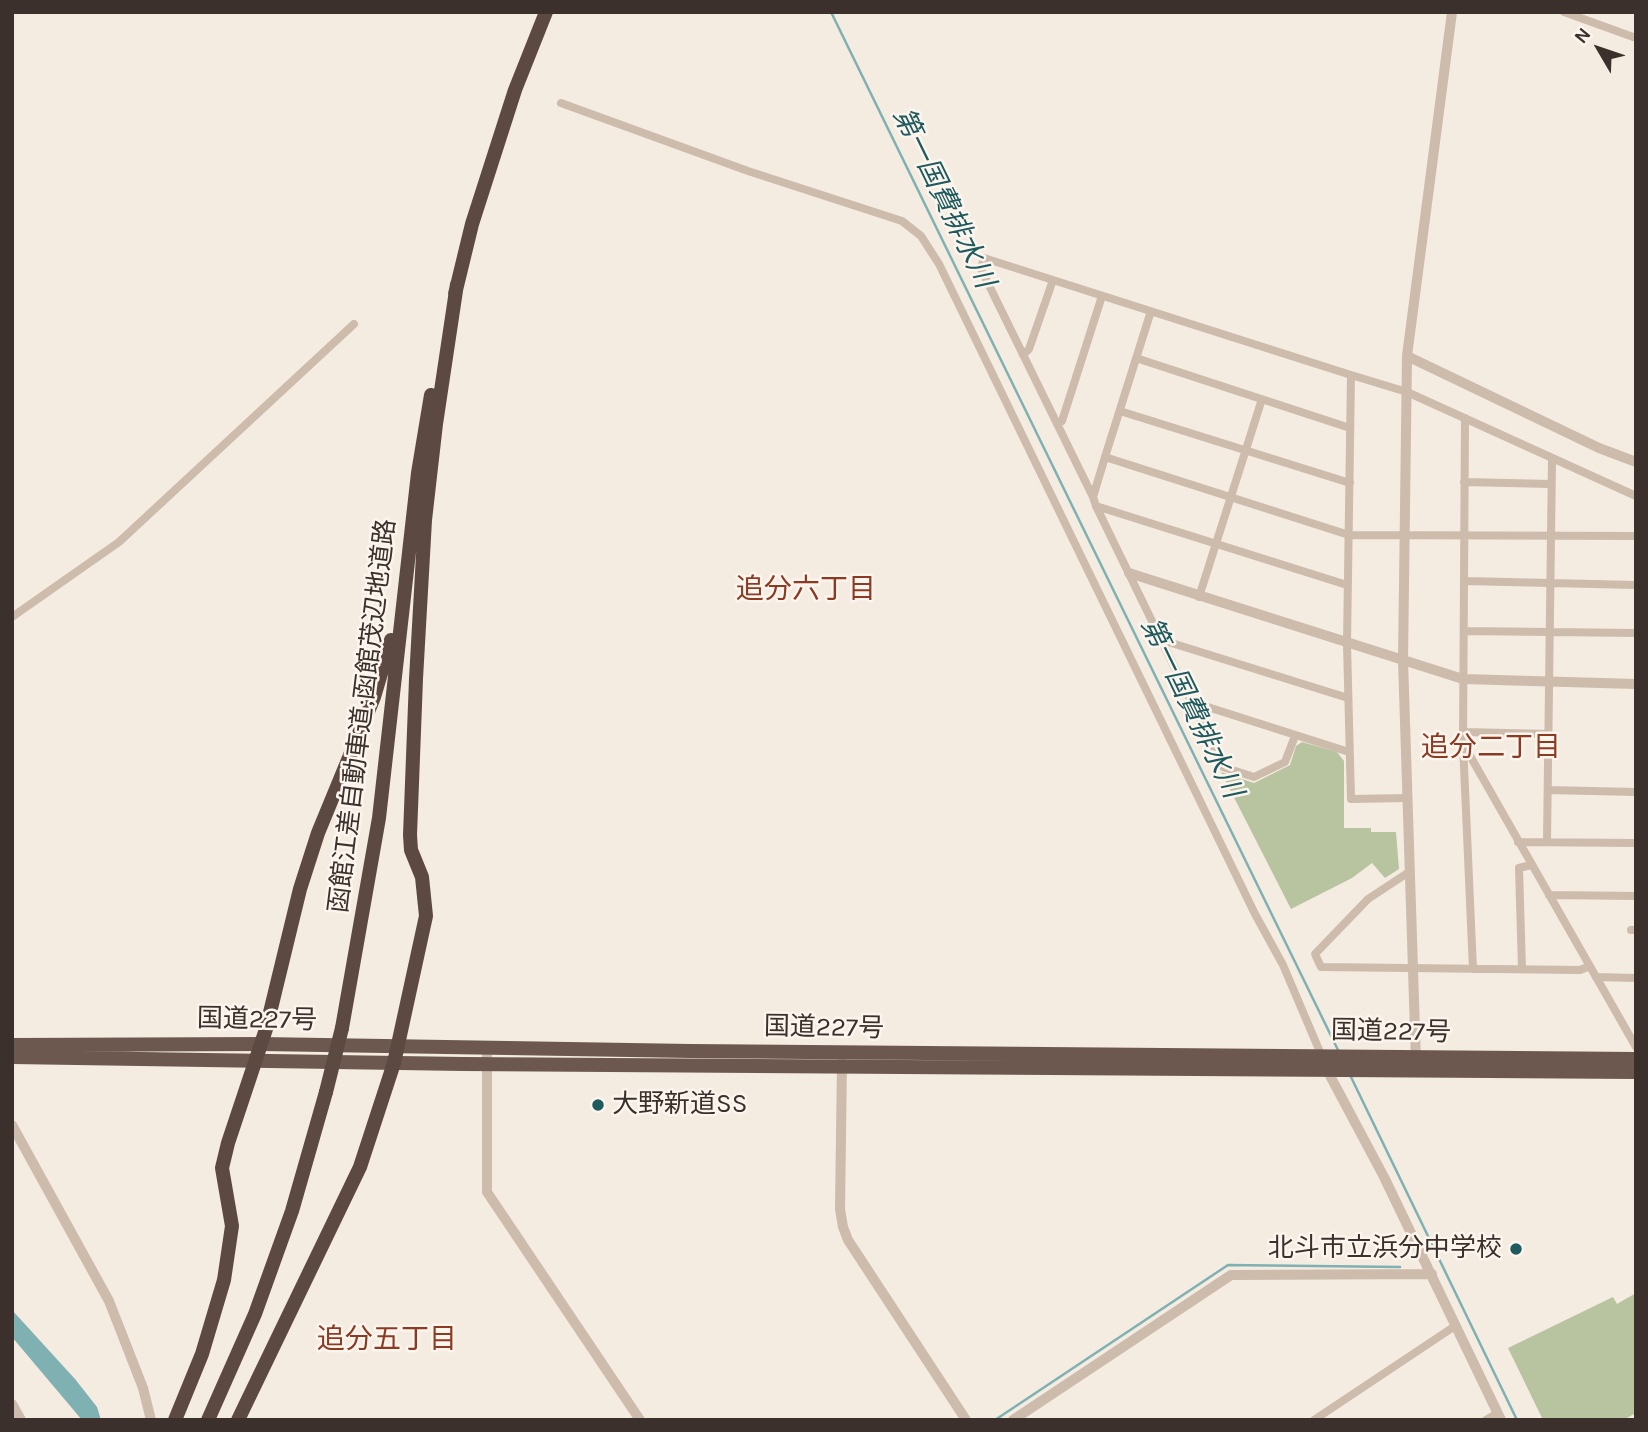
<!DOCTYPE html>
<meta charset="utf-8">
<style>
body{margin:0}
#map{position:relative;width:1648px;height:1432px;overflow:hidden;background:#f4ebe1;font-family:Karla,sans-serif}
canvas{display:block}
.frame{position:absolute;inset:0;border:14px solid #3b302b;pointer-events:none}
.north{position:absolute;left:1564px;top:14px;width:70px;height:70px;-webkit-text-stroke:5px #fbf5ee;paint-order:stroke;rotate:309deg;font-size:19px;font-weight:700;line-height:28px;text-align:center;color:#3b302b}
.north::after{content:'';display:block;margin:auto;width:24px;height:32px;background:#3b302b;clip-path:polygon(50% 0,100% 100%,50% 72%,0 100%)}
</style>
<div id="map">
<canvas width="1648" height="1432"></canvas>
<div class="frame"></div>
<div class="north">N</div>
</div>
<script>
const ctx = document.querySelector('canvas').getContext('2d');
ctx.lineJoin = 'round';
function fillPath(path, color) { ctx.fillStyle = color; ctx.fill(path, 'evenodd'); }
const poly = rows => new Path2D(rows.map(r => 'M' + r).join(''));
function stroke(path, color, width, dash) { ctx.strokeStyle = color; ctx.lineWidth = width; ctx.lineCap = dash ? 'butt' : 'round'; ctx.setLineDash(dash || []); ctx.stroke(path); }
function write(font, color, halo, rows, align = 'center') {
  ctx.font = font + ' Karla,"Noto Sans JP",sans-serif'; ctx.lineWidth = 5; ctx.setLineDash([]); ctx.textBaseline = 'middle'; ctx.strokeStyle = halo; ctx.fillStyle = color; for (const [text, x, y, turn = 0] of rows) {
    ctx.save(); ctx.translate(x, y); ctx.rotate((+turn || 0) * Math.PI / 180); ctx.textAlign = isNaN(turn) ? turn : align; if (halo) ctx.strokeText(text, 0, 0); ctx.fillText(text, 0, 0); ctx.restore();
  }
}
fillPath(poly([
 [1302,742,1337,752,1344,761,1344,828,1371,828,1371,832,1396,832,1399,869,1385,878,1372,863,1352,878,1291,909,1221,772,1254,783,1290,765,1296,746],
 [1636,1293,1636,1413,1623,1420,1543,1420,1508,1348,1613,1297,1617,1304]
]), '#b8c4a0');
fillPath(poly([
 [12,1310,75,1379,97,1407,101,1420,82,1420,12,1337]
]), '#7fb0b2');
stroke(poly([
 [831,12,1338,1050],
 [1350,1075,1517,1420],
 [995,1420,1228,1265,1400,1267]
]), '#7fb0b2', 2.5);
stroke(poly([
 [1564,12,1636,38],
 [561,103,748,171,902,221,921,236,939,264,1255,914,1283,965,1323,1059],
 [1023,355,1029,349,1053,280],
 [1136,358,1350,428],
 [1120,411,1350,483],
 [1465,418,1463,744,1473,969],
 [1057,424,1062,421,1102,296],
 [1105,457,1151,311],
 [1464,482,1551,484],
 [1093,497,981,269,984,258,1351,375],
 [1096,506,1347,585],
 [1464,581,1636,585],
 [1199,597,1262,399],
 [12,617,119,542,354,324],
 [1464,631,1636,633],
 [1162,640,1348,698],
 [1192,702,1349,752],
 [1464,732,1548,734],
 [1295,736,1285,762,1254,777,1223,767,1096,506,1093,497,1105,457,1349,535,1636,536],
 [1465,747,1636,1047],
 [1548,790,1636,792],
 [1408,798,1351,799,1347,644,1351,375,1407,392,1636,496],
 [1547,841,1552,460],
 [1518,842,1636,843],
 [1409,872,1368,899,1315,954,1321,967,1580,970,1590,966],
 [1549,895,1636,896],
 [1631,930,1636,930],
 [1522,969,1519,868,1531,865],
 [1596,977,1636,978],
 [1314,1420,1455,1326],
 [1486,1420,1498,1413]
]), '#cdbbac', 8);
stroke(poly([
 [1407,356,1599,448,1636,462],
 [1129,573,1463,679,1636,684],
 [487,1049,487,1192,640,1420],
 [842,1062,840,1209,843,1227,848,1240,966,1420],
 [1416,1062,1403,660,1407,356,1452,12],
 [1327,1070,1384,1177,1501,1420],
 [12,1125,109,1301,143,1388,151,1420],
 [12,1404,21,1420],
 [1013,1420,1231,1275,1432,1274]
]), '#cdbbac', 10);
stroke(poly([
 [12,1045,262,1044,691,1051,1636,1059],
 [12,1057,463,1064,1636,1072]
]), '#6c584f', 14);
stroke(poly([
 [455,294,472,224,515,90,546,12],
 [342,1028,379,818,418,473,431,395],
 [175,1420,202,1354,224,1280,232,1226,222,1168,228,1143,266,1029,300,889,318,833,374,697,391,640],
 [208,1420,255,1314,292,1211,326,1092],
 [238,1420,360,1167,394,1063,426,916,422,877,411,850,410,835,416,679,425,520,436,424,457,284]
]), '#5c4a42', 14);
stroke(poly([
 [326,1092,342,1028]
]), '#5c4a42', 14);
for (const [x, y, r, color] of [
 [598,1105,7,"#1f5a5e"],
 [1516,1249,7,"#1f5a5e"]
]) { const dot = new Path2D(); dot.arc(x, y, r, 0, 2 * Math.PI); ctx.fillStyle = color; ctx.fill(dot); stroke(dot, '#fbf5ee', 2.5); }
write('26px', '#3b302b', '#fbf5ee', [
 ["函館江差自動車道;函館茂辺地道路",363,716,-83],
 ["国道227号",257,1020,1],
 ["国道227号",824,1028,1],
 ["国道227号",1391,1032,1]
]);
write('26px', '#3b302b', '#fbf5ee', [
 ["大野新道SS",612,1105],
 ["北斗市立浜分中学校",1502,1249,"right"]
], 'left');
write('italic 28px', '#1f5a5e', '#fbf5ee', [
 ["第一国費排水川",943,198,64],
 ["第一国費排水川",1191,708,64]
]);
write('28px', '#8c3b22', '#fbf5ee', [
 ["追分六丁目",806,590],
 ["追分二丁目",1491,748],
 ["追分五丁目",387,1340]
]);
</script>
